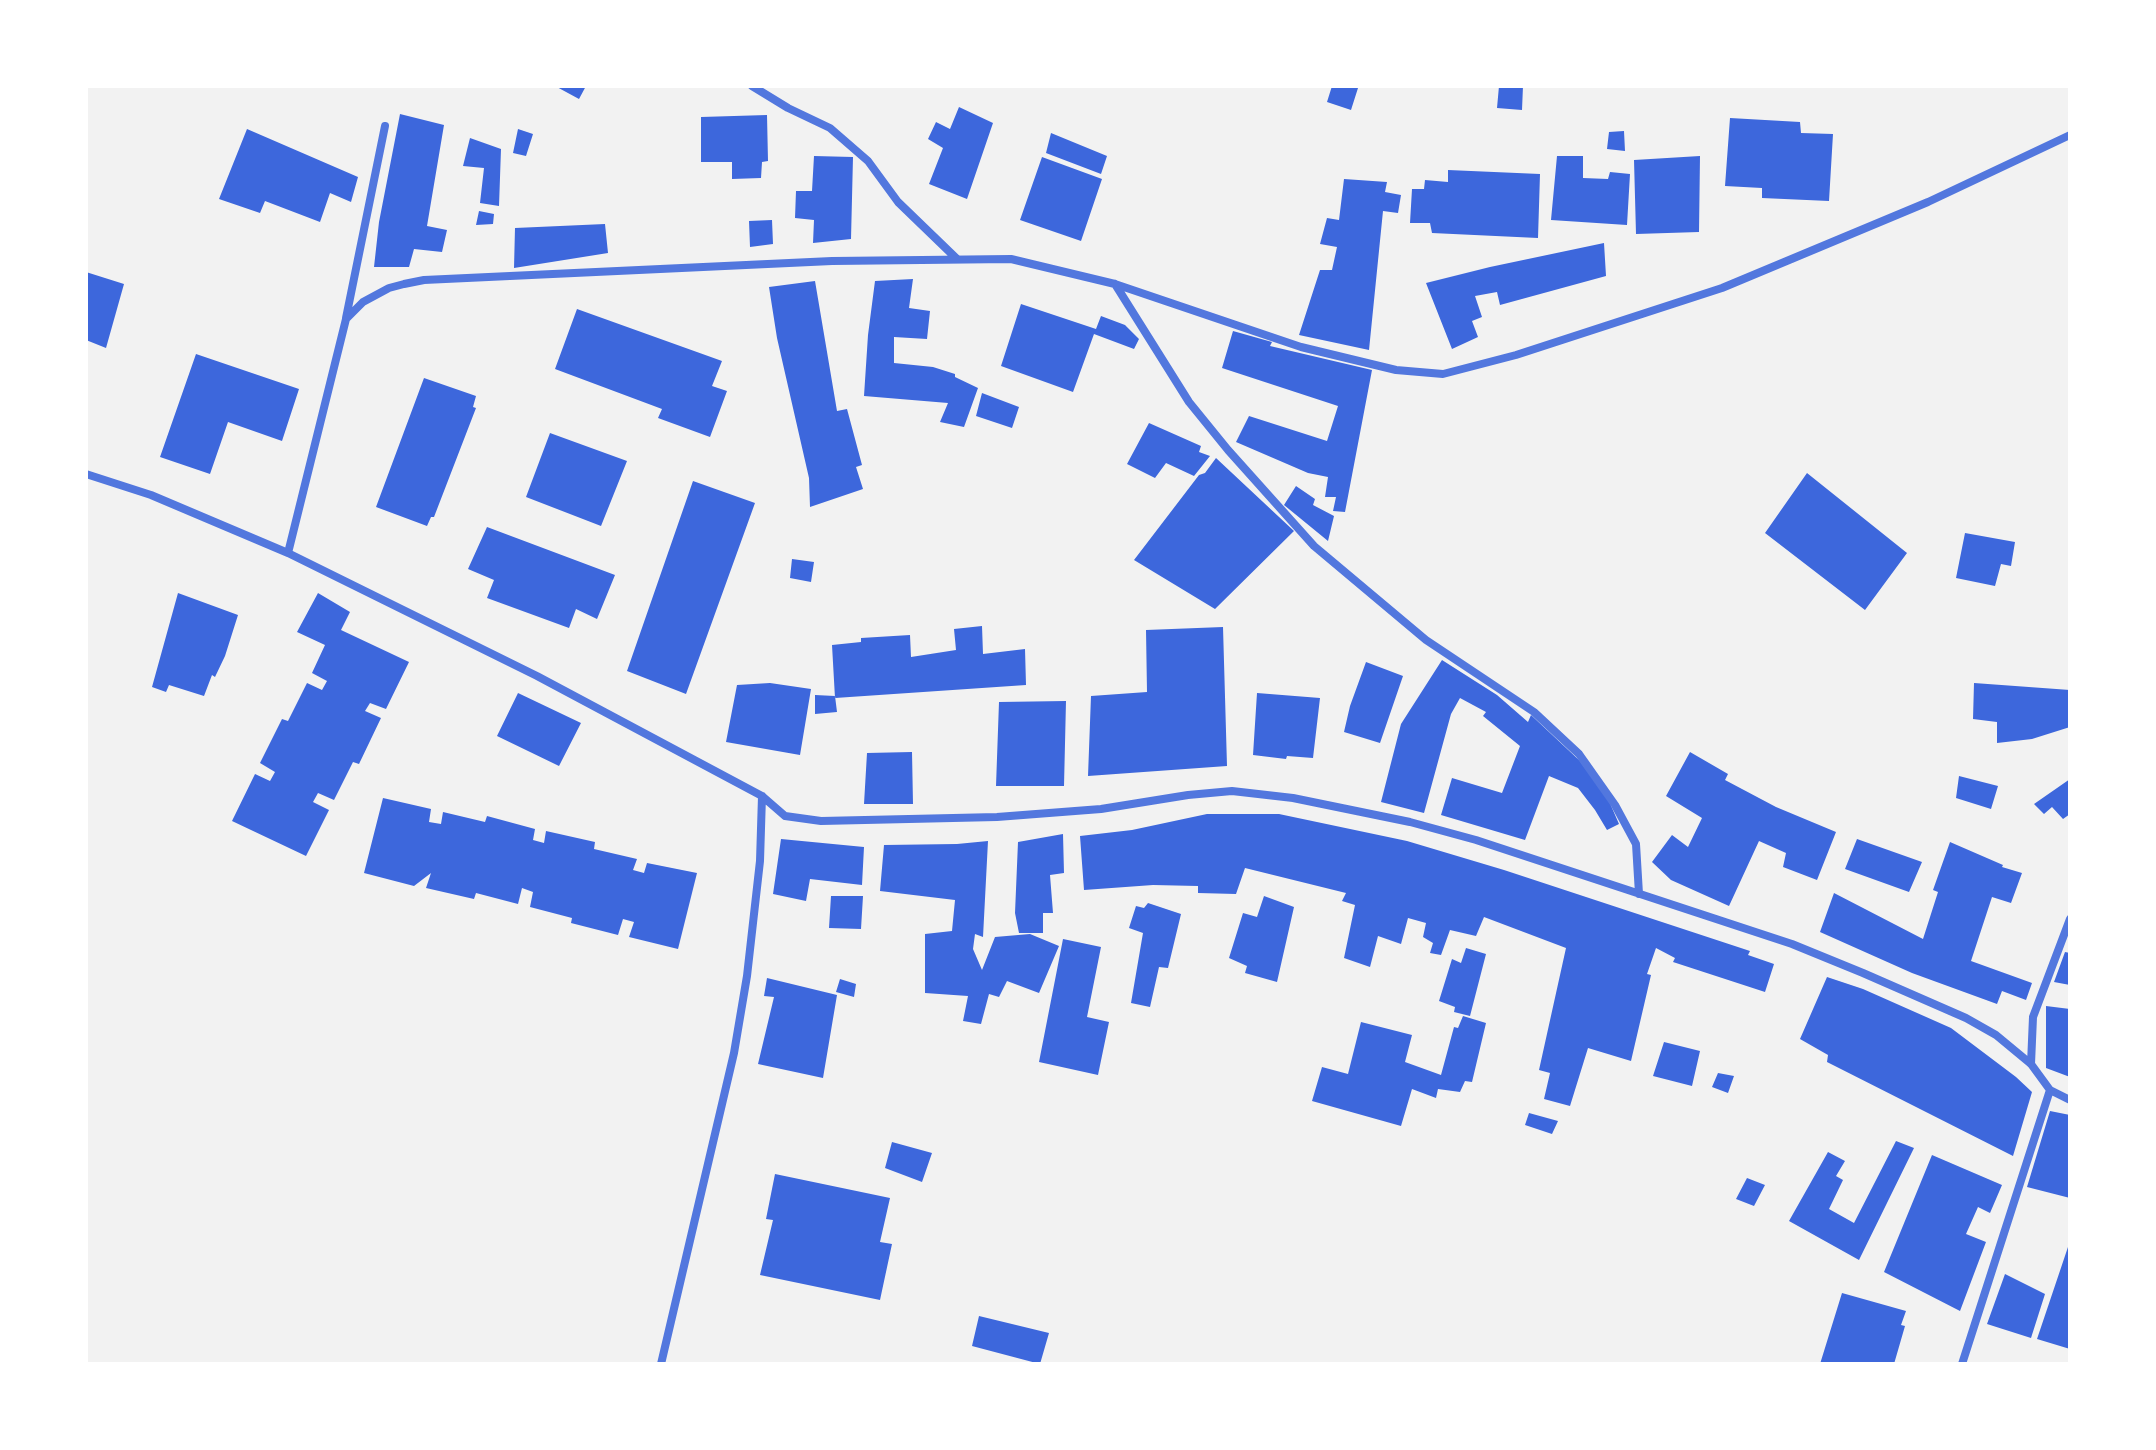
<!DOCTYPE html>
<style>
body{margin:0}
#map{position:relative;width:2156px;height:1450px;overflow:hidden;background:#f2f2f2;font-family:Raleway,sans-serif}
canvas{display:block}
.frame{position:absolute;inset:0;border:88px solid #fff;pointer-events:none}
</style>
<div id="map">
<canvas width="2156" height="1450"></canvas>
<div class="frame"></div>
</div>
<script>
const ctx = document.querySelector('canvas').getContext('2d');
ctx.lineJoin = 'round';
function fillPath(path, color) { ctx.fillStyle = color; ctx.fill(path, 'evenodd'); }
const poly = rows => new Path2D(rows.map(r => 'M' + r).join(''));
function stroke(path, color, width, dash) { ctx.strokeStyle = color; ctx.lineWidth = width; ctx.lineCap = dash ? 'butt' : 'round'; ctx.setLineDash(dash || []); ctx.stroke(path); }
fillPath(poly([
 [555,86,586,86,579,99],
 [1332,86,1358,88,1351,110,1327,102],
 [1499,86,1523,86,1522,110,1497,108],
 [959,107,993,123,967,199,929,184,943,148,928,139,936,122,950,129],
 [400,114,444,125,427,226,447,230,442,252,414,249,409,267,374,267,379,222],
 [767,115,768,161,762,162,761,178,732,179,732,162,701,162,701,117],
 [1730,118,1800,122,1801,133,1833,134,1829,201,1762,198,1762,188,1725,186],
 [247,129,358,177,351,202,330,193,320,222,265,201,260,213,219,199],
 [518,129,533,134,526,156,513,153],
 [1624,131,1625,151,1607,149,1609,132],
 [1051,133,1107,156,1101,174,1046,153],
 [470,138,501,149,499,206,480,203,484,168,463,166],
 [814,156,853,157,851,239,813,243,814,220,795,218,796,191,812,191],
 [1557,156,1583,156,1583,178,1608,179,1610,172,1630,174,1627,225,1551,220],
 [1700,156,1699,232,1636,234,1634,160],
 [1042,157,1102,179,1081,241,1020,220],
 [1448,170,1540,174,1538,238,1432,233,1430,223,1410,223,1412,189,1424,189,1425,180,1448,182],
 [1344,179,1387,182,1385,192,1401,195,1398,213,1383,211,1369,350,1299,335,1320,270,1332,270,1337,247,1320,244,1327,218,1339,220],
 [479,211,494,214,493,224,476,225],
 [772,220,773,244,750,247,749,221],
 [605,224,608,253,514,268,515,228],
 [1604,243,1606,276,1500,305,1497,292,1475,296,1482,317,1472,321,1478,337,1452,349,1426,283,1490,267],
 [86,272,124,284,106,348,86,340],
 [913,279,909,308,930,311,927,339,894,337,894,363,933,367,955,374,955,377,978,388,964,427,940,422,948,403,864,396,868,335,875,281],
 [815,281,837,411,847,409,862,465,856,467,863,489,810,507,809,478,777,338,769,287],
 [1021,304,1096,329,1101,316,1125,325,1139,339,1134,349,1094,334,1073,392,1001,366],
 [577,309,722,361,712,386,727,391,710,437,658,418,662,409,555,369],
 [1233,331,1272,342,1270,346,1372,370,1345,512,1333,511,1336,497,1325,497,1328,477,1308,473,1236,442,1249,416,1327,441,1338,406,1222,368],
 [196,354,299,389,282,441,228,422,210,474,160,457],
 [424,378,476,396,473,407,476,408,434,517,431,517,427,526,376,507],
 [982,393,1019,407,1012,428,976,416],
 [1149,423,1201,446,1199,452,1210,456,1194,476,1166,463,1155,478,1127,464],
 [550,433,627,461,601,526,526,497],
 [1216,458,1294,531,1215,609,1134,560,1199,475,1205,473],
 [1807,473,1907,553,1865,610,1765,533],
 [693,481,755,503,686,694,627,671],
 [1296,486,1315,499,1313,505,1334,516,1328,541,1284,505],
 [487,527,615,575,597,619,576,609,569,628,487,598,494,580,468,569],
 [1965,533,2015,542,2011,566,2001,564,1995,586,1956,578],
 [792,559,814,562,811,582,790,578],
 [178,593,238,615,225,656,215,677,212,675,204,696,169,685,166,692,152,687],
 [318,593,350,612,341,630,409,662,386,709,370,703,365,711,381,718,359,764,353,762,334,800,318,793,313,802,329,810,306,856,232,821,255,774,270,781,275,772,260,763,282,719,288,721,307,683,322,690,327,681,312,673,325,645,297,632],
 [982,626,983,654,1025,649,1026,685,835,698,832,645,861,642,861,638,910,635,911,657,956,650,954,629],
 [1223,627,1227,766,1088,776,1091,696,1147,692,1146,630],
 [1442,660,1497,695,1528,722,1531,715,1580,761,1609,801,1619,824,1607,830,1595,810,1578,788,1549,776,1525,840,1441,815,1452,778,1502,793,1520,746,1483,716,1486,712,1460,698,1451,714,1424,813,1381,802,1401,724],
 [1366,662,1403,676,1380,743,1344,732,1350,706],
 [770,683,811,689,800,755,726,742,737,685],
 [1974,683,2070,690,2070,727,2032,739,1997,743,1997,722,1973,719],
 [518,693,581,723,559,766,497,736],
 [1257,693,1320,698,1313,758,1287,756,1286,759,1253,755],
 [815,695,835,696,837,712,815,714],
 [1066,701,1064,786,996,786,999,702],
 [912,752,913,804,864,804,867,753],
 [1690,752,1728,774,1725,780,1776,807,1836,832,1817,880,1783,867,1786,853,1759,841,1729,906,1671,880,1652,862,1672,835,1688,847,1702,818,1666,796],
 [1959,776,1998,786,1991,809,1956,798],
 [2070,779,2070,814,2063,819,2052,807,2044,814,2034,804],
 [383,798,431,809,429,822,441,824,443,812,485,822,487,816,535,829,533,840,544,843,546,831,595,842,594,849,637,859,633,870,644,873,647,863,697,873,678,949,629,937,634,922,623,919,618,935,571,923,572,918,530,907,533,892,522,888,518,904,476,893,474,899,426,888,431,873,414,886,364,873],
 [1207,814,1279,814,1407,841,1504,870,1750,951,1748,955,1774,964,1765,992,1673,962,1675,958,1656,948,1647,974,1651,975,1631,1061,1588,1048,1570,1106,1544,1099,1550,1073,1539,1070,1566,948,1484,917,1476,936,1450,930,1441,955,1430,953,1433,943,1423,937,1426,923,1408,918,1401,944,1378,936,1370,967,1344,958,1355,905,1342,901,1346,893,1245,868,1236,894,1198,893,1198,886,1153,885,1084,890,1080,836,1132,830],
 [1063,834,1064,873,1050,875,1053,913,1043,913,1043,933,1019,933,1015,913,1018,842],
 [781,839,864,847,862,885,810,879,806,901,773,894],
 [1857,839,1922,862,1909,892,1845,869],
 [988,841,983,937,975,934,973,949,982,970,995,937,1030,934,1059,946,1039,993,1007,981,999,997,989,994,981,1024,963,1021,968,996,925,993,925,934,952,931,955,900,880,891,884,845,957,844],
 [1950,842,2003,865,2002,867,2022,873,2011,903,1992,897,1971,961,2032,983,2026,1000,2002,991,1997,1004,1912,973,1820,932,1834,893,1923,939,1938,892,1933,890],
 [831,896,863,896,861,929,829,928],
 [1264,896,1294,907,1277,982,1245,973,1247,966,1229,958,1243,913,1257,917],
 [1148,903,1181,914,1168,968,1159,967,1150,1007,1131,1003,1143,933,1129,928,1136,906,1144,908],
 [1063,939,1101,947,1087,1017,1109,1022,1098,1075,1039,1062],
 [1466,948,1486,954,1470,1016,1454,1012,1455,1007,1439,1001,1452,959,1461,963],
 [2065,952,2070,953,2070,985,2054,982],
 [1827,977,1863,989,1951,1028,2016,1077,2032,1092,2013,1156,1827,1062,1828,1055,1800,1039],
 [767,978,837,995,823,1078,758,1064,774,997,764,996],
 [840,979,856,984,854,997,836,992],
 [2046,1006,2070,1009,2070,1077,2046,1068],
 [1463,1016,1486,1023,1472,1082,1465,1081,1460,1092,1438,1089,1436,1098,1412,1089,1401,1126,1312,1101,1322,1067,1348,1074,1361,1022,1412,1035,1405,1062,1441,1075,1454,1027,1458,1028],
 [1664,1042,1700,1051,1692,1086,1653,1076],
 [1718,1073,1734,1076,1728,1093,1712,1087],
 [2050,1111,2070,1115,2070,1198,2027,1187],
 [1529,1113,1558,1121,1552,1134,1525,1125],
 [1896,1141,1914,1148,1859,1260,1789,1221,1828,1152,1845,1161,1836,1176,1843,1180,1829,1209,1854,1223],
 [892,1142,932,1153,922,1182,885,1168],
 [1932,1155,2002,1185,1990,1213,1978,1207,1966,1234,1986,1242,1960,1311,1884,1272],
 [775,1174,890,1198,880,1242,892,1244,880,1300,760,1275,773,1220,766,1219],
 [1747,1178,1765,1185,1754,1206,1736,1199],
 [2069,1244,2070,1244,2070,1349,2037,1339],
 [2005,1274,2045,1294,2031,1338,1987,1324],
 [1842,1293,1906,1311,1901,1325,1905,1326,1894,1364,1820,1364],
 [979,1316,1049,1333,1040,1364,972,1346]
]), '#3d67dc');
stroke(poly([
 [752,86,788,108,830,128,868,161,898,202,957,259],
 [1115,284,1189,402,1228,450,1314,546,1426,640,1534,712,1579,754,1615,805,1636,844,1639,894],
 [346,318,385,126],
 [86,474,151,495,288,553,537,676,762,796,785,816,821,821,997,817,1101,809,1188,795,1232,791,1293,798,1410,822,1476,840,1792,944,1863,973,1966,1018,1996,1035,2031,1064,2050,1090,2070,1100],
 [288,553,346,319,363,302,389,288,404,284,424,280,832,261,1011,259,1115,284,1301,347,1396,370,1443,374,1516,355,1722,288,1928,202,2070,135],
 [2031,1064,2033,1017,2070,919],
 [661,1364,734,1053,747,976,760,861,762,796],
 [1962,1364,2050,1090]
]), '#5277de', 8);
</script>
